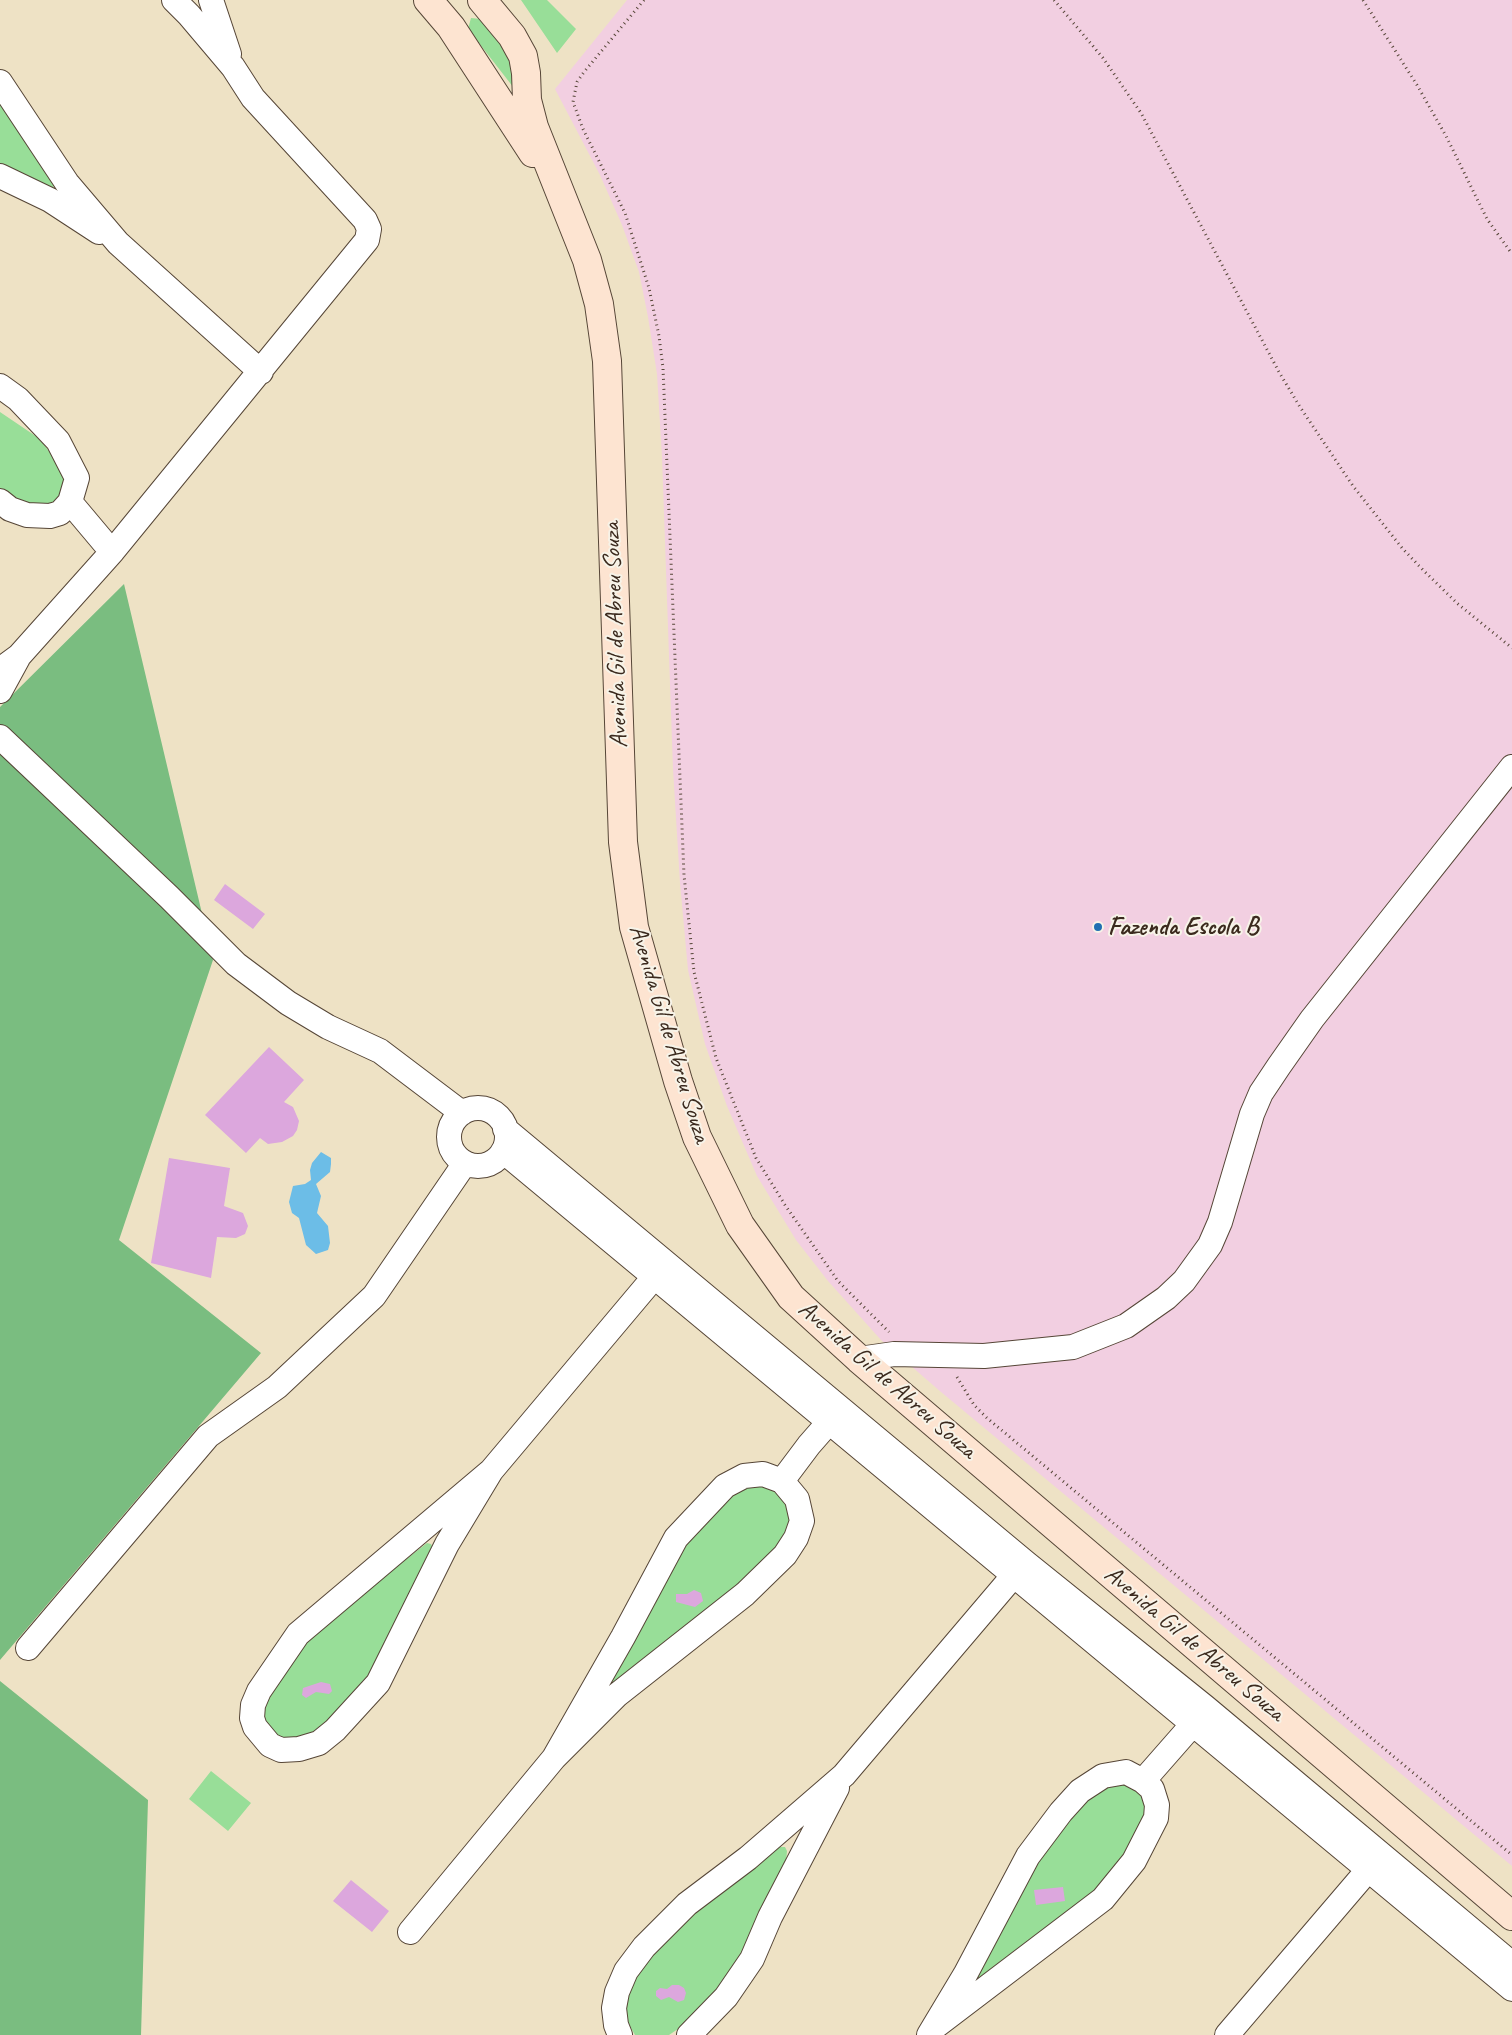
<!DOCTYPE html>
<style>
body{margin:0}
canvas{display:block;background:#eee2c5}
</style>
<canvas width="1512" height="2035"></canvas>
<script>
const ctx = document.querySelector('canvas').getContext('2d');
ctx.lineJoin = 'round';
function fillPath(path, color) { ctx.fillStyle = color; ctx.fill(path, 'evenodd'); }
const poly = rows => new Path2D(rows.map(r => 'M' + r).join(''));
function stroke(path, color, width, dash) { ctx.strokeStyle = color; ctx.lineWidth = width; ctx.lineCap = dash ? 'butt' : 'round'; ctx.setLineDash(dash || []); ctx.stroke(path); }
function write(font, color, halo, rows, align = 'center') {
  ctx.font = font + ' Caveat,sans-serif'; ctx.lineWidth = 4; ctx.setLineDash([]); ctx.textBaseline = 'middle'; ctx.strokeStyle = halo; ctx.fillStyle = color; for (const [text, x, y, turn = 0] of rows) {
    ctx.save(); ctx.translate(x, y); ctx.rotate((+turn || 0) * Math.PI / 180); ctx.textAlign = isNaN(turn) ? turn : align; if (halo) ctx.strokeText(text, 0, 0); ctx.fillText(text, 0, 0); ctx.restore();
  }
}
fillPath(poly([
 [627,0,1512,0,1512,1866,941,1392,881,1340,828,1281,796,1240,757,1176,727,1106,705,1044,688,970,680,883,673,769,662,457,657,374,648,317,639,272,622,225,600,175,555,89]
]), '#f2cfe1');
fillPath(poly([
 [521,0,547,0,576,29,557,53],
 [471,18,481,19,484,22,514,62,517,92,468,29],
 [0,101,44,170,54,182,53,191,0,169],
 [0,412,40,439,61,468,66,490,48,511,0,495],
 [750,1481,768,1481,793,1513,788,1535,744,1585,610,1686,613,1674,682,1546,722,1501],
 [427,1543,431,1544,433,1548,371,1678,327,1721,302,1740,284,1743,264,1721,264,1705,304,1639],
 [211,1771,251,1803,228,1831,189,1799],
 [1126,1783,1140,1791,1146,1804,1148,1817,1098,1893,980,1983,975,1979,1035,1855,1084,1799,1104,1785],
 [778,1847,785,1847,787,1851,786,1862,739,1963,725,1983,681,2027,669,2035,635,2035,627,2021,625,1997,631,1981,679,1922]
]), '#98de98');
fillPath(poly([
 [124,584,213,960,119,1240,261,1353,0,1660,0,707],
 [0,1681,148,1800,141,2035,0,2035]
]), '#7abd80');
fillPath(poly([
 [321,1152,331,1158,331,1164,330,1172,316,1184,321,1196,317,1213,328,1226,330,1243,328,1250,316,1254,306,1245,299,1218,292,1213,289,1202,293,1186,305,1184,311,1180,310,1170,312,1163]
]), '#6cbde7');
fillPath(poly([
 [225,884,265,914,253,929,214,900],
 [269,1047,304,1080,284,1102,293,1107,299,1121,297,1130,293,1136,282,1142,268,1144,260,1138,246,1153,205,1115],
 [169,1158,230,1168,224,1206,243,1213,248,1226,245,1234,236,1238,217,1237,211,1278,151,1263],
 [694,1590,701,1593,703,1601,695,1607,676,1602,676,1594,687,1594],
 [321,1682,330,1684,332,1691,329,1694,316,1692,306,1698,302,1695,303,1688],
 [351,1880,389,1911,372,1932,333,1901],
 [1063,1887,1065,1901,1036,1905,1034,1890],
 [672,1985,679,1985,684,1988,686,1993,684,2000,678,2002,669,1997,661,2000,656,1996,656,1991,660,1988,667,1989]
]), '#dca7dd');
const street = poly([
 [211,0,229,54],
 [0,82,67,183,118,243,261,372],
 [0,176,50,200,99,232],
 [0,386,18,399,58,441,77,478,70,502,60,513,50,516,27,515,10,509,0,501],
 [70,502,112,552],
 [0,670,19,656,112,552,367,240,369,229,365,220,253,98,233,67,189,15,174,0],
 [0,691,18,658],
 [0,737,169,897,236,964,288,1003,328,1027,380,1051,462,1113],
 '449 1137a29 29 0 1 1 58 0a29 29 0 1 1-58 0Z',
 [505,1129,1026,1563,1205,1707,1512,1964],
 [503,1151,1512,1989],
 [859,1359,894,1354,984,1356,1073,1347,1126,1326,1166,1298,1184,1281,1210,1245,1220,1222,1252,1114,1261,1093,1279,1066,1312,1019,1512,767],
 [491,1471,298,1634,259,1691,253,1705,252,1718,255,1727,270,1745,281,1750,299,1749,319,1743,335,1730,378,1683,447,1544,491,1471,655,1276],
 [782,1481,809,1445,830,1421],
 [28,1648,208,1436,277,1387,374,1296,465,1163],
 [1143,1781,1193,1724],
 [410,1932,554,1758,617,1695,745,1594,785,1555,796,1538,802,1521,797,1499,782,1481,763,1474,744,1476,725,1486,676,1538,623,1637,554,1758],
 [620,2035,616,2025,614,2008,617,1992,626,1971,644,1947,687,1904,748,1858,844,1775,1014,1575],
 [689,2035,726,1997,752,1959,770,1917,837,1788],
 [929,2035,965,1975,1028,1856,1061,1812,1080,1791,1103,1776,1126,1772,1143,1781,1152,1789,1157,1805,1156,1818,1134,1861,1103,1899,936,2026],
 [1227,2035,1368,1870]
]);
const secondary = poly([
 [428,0,451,27,533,153],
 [482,0,512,36,523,56,526,73,527,100,534,127,587,260,599,304,607,361,623,842,634,927,678,1081,697,1137,740,1225,791,1297,859,1359,1512,1916]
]);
stroke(street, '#564637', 26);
stroke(secondary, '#564637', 30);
stroke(poly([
 [644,0,584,72,577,82,573,102,583,129,625,213,649,288,659,336,663,368,684,875,694,972,716,1058,756,1158,785,1205,838,1281,889,1332],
 [1054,0,1103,58,1141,113,1279,372,1300,407,1353,486,1402,548,1424,571,1458,604,1512,648],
 [1363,0,1417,85,1446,136,1487,219,1512,254],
 [957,1377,974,1405,987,1418,1512,1855]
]), '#564637', 3, [1, 4]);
stroke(street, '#fff', 24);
stroke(secondary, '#fde4d1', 28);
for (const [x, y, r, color] of [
 [1098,927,5,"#1f6fb2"]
]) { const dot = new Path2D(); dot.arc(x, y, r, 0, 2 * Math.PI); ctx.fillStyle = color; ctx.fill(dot); stroke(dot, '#f7f3e8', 2); }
write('25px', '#3b2a1e', '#f7f3e8', [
 ["Avenida Gil de Abreu Souza",616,635,-92],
 ["Avenida Gil de Abreu Souza",669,1034,73],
 ["Avenida Gil de Abreu Souza",887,1380,41],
 ["Avenida Gil de Abreu Souza",1194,1644,40]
]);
write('bold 25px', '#3b2a1e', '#f7f3e8', [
 ["Fazenda Escola B",1108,927]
], 'left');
</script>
